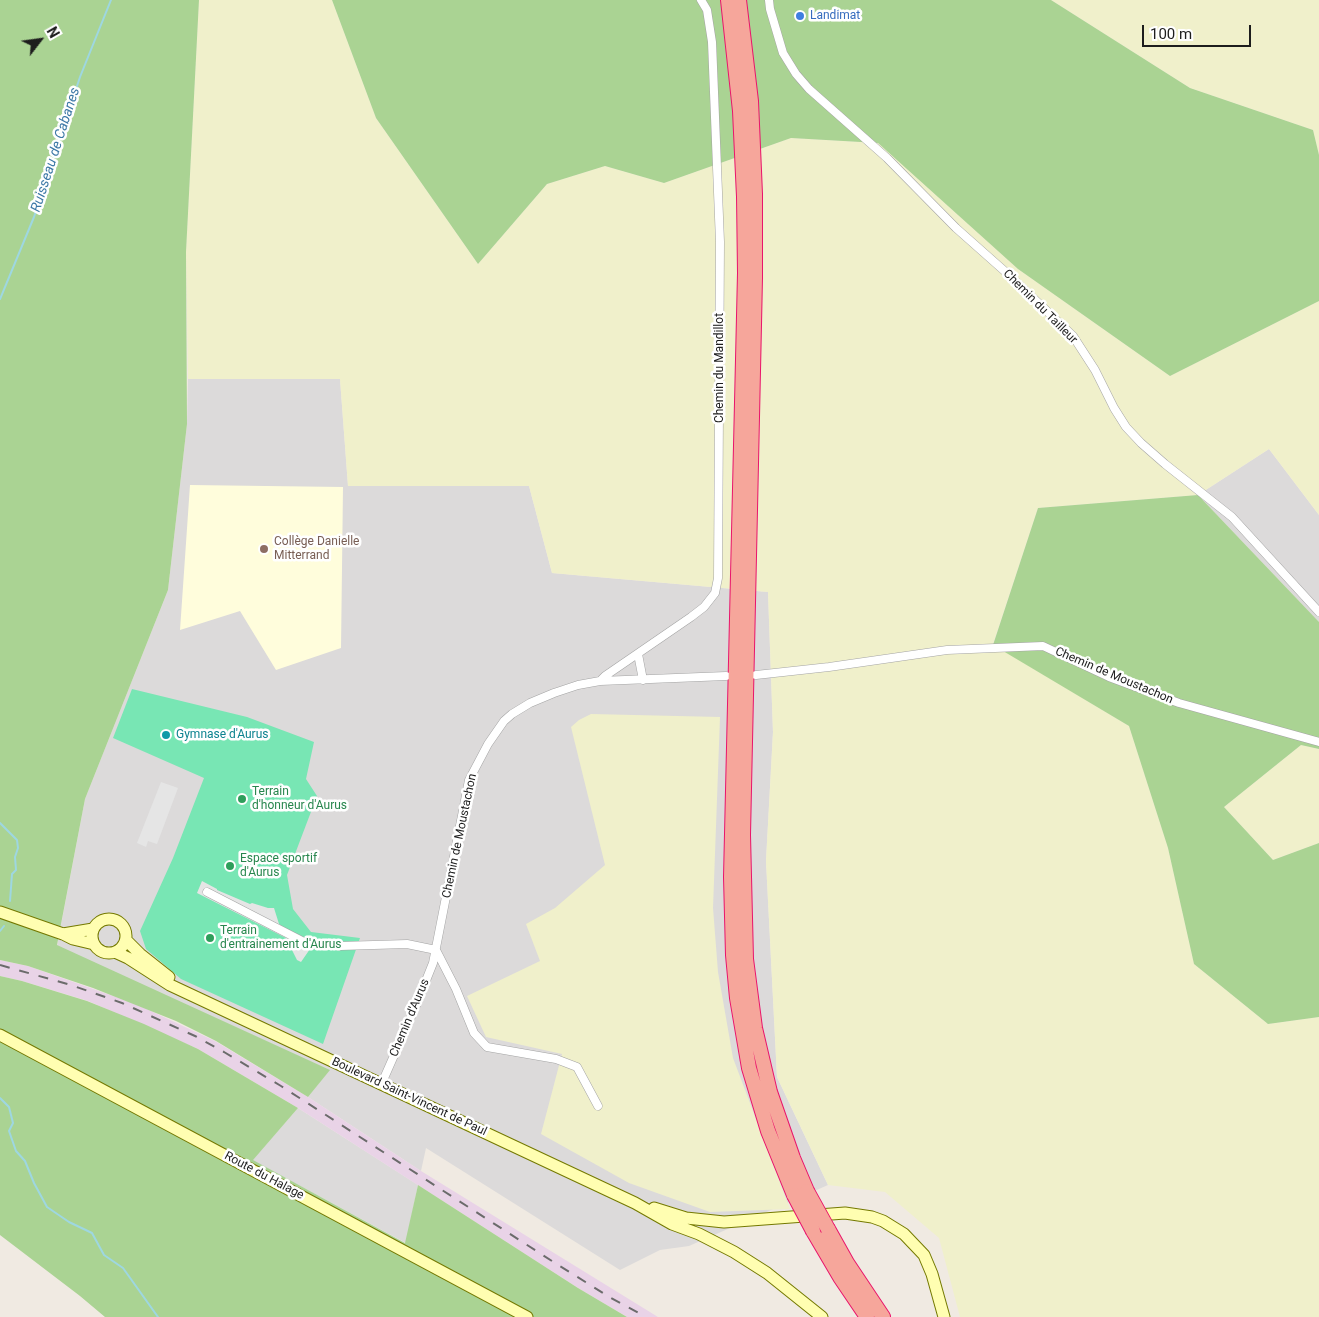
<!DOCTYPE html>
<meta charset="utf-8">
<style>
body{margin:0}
#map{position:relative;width:1319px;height:1317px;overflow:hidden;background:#f0eae2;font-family:Roboto,sans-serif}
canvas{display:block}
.north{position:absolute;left:15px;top:15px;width:50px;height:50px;-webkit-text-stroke:4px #fff;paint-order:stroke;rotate:60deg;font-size:14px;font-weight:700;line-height:20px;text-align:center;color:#1d1d1d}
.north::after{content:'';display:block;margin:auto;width:18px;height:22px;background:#1d1d1d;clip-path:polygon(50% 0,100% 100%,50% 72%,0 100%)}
.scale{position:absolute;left:1142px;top:25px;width:109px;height:22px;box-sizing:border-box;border:2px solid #1d1d1d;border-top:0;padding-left:6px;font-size:15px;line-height:18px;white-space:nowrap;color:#1d1d1d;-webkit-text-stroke:4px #fff;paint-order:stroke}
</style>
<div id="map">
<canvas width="1319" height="1317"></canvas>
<div class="north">N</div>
<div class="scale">100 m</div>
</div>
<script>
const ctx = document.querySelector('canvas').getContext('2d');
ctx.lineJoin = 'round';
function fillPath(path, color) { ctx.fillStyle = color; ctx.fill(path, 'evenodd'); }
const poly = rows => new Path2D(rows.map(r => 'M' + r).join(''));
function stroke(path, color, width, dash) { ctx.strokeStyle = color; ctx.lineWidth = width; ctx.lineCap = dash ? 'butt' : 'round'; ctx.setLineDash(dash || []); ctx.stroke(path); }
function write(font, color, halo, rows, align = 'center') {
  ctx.font = font + ' Roboto,sans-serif'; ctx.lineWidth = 5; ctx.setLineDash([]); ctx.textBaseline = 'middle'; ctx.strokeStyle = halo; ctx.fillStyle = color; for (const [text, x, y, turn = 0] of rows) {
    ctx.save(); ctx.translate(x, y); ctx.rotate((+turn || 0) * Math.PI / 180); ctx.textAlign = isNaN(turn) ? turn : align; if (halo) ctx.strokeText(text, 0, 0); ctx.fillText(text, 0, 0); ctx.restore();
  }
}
fillPath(poly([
 [188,379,340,379,348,486,529,486,552,573,768,592,773,732,766,861,777,1077,828,1185,689,1246,660,1250,620,1270,426,1148,421,1171,308,1097,329,1070,57,946,85,799,168,590,187,424],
 [1269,449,1319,515,1319,622,1198,495],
 [298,1108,418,1185,406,1243,252,1160]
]), '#dcdada');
fillPath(poly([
 [0,960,28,966,136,1004,215,1041,308,1097,421,1171,658,1317,627,1317,578,1288,298,1108,198,1049,88,1001,22,981,0,976]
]), '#e9d3e7');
fillPath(poly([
 [190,485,343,487,341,648,276,670,240,611,180,630]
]), '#fffddc');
fillPath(poly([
 [199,0,332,0,376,118,478,264,547,184,605,166,664,183,791,138,878,143,1018,269,1170,376,1319,301,1319,515,1269,449,1198,495,1038,508,993,644,1129,726,1168,848,1194,964,1268,1024,1319,1017,1319,1317,960,1317,939,1238,885,1192,828,1185,777,1077,766,861,773,732,768,592,552,573,529,486,348,486,340,379,188,379,186,252],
 [1051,0,1319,0,1319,155,1313,130,1190,88],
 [591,714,720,717,713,908,718,972,733,1058,790,1209,710,1212,629,1183,541,1134,562,1054,486,1037,467,996,540,961,526,924,555,908,605,865,571,727,579,720],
 [1301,745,1319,749,1319,843,1273,860,1224,807]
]), '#f0f0cb');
fillPath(poly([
 [0,0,199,0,186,252,187,424,168,590,85,799,57,945,330,1070,308,1097,216,1041,176,1021,93,988,28,966,0,960],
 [332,0,1051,0,1190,88,1313,130,1319,155,1319,301,1170,376,1018,269,878,143,791,138,664,183,605,166,547,184,478,264,376,118],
 [1198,495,1319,622,1319,749,1301,745,1224,807,1273,860,1319,843,1319,1017,1268,1024,1194,964,1168,848,1129,726,993,645,1038,508],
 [0,976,22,981,87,1001,144,1024,198,1049,298,1108,253,1160,405,1243,418,1185,578,1288,627,1317,105,1317,80,1296,0,1235]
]), '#aad393');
fillPath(poly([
 [132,689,247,717,314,742,306,779,317,796,287,875,293,909,311,932,360,938,323,1044,181,979,146,949,140,931,173,858,204,778,113,738]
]), '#78e6b4');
fillPath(poly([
 [161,782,178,788,157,844,148,841,146,847,137,843],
 [202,881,217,889,217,890,250,904,252,903,268,908,274,908,279,924,310,949,301,962,297,960,286,938,197,893]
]), '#e5e5e5');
stroke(poly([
 [0,299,34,217,80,77,111,0],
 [0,823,17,840,18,848,15,857,16,870,12,874,10,901],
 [0,931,4,926],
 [0,1098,9,1107,13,1123,9,1131,16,1151,25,1161,34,1183,47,1207,69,1222,92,1233,104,1255,123,1268,158,1317]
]), '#9ed7e1', 2);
const minor = poly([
 [769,0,770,9,783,53,796,74,809,89,887,158,956,228,1009,275,1073,336,1095,370,1114,408,1126,427,1141,443,1165,464,1232,517,1319,612],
 [638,654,643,680],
 [756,675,829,667,947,650,1043,646,1109,677,1179,703,1319,742],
 [600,681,605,676,691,617,704,607,715,593,718,578,720,242,712,42,707,10,701,0],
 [207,892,304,942,340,946,407,944,436,950,456,989,474,1033,487,1047,556,1059,577,1067,598,1106],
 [381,1085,415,1008,433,963,469,780,488,744,504,721,512,714,530,703,554,693,578,685,600,681,726,676]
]);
const secondary = poly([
 [0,912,63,934,73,939,94,944],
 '92 936a17 17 0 1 1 34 0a17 17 0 1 1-34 0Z',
 [63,934,93,929],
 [126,940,140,954,169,977],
 [115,952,128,958,170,985,635,1203,672,1224,699,1234,734,1252,767,1273,822,1317],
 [0,1035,527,1317],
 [654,1208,686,1218,724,1222,845,1213,872,1217,883,1221,904,1234,924,1255,932,1274,944,1317]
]);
const trunk = poly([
 [728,0,740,111,744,197,745,273,731,877,733,955,737,998,749,1068,768,1131,794,1195],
 [739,0,751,101,755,194,755,278,743,835,746,959,755,1028,770,1092,793,1158,807,1191],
 [828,1229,847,1263,883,1317],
 [813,1231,840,1277,867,1317]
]);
stroke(minor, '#a4a4a4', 9);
stroke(secondary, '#747900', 13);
stroke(trunk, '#e9146b', 16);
stroke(minor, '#fff', 8);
stroke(secondary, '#fffeb1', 11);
stroke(trunk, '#f6a69b', 14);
stroke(poly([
 [0,965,71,985,122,1003,195,1036,224,1052,281,1086,555,1263,611,1298,646,1317]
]), '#6b6b6b', 2, [10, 10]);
const trunkBridge = poly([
 [807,1191,828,1229],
 [794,1195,813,1231]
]);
stroke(trunkBridge, '#e9146b', 16, []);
stroke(trunkBridge, '#f6a69b', 14);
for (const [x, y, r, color] of [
 [800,16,5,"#3f7fe0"],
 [264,549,5,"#8d6e63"],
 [166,735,5,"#0f9aa8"],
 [242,799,5,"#2e9e5b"],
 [230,866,5,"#2e9e5b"],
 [210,938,5,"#2e9e5b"]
]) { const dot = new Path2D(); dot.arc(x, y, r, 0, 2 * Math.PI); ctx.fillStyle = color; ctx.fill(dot); stroke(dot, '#fff', 2); }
write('12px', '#366cbe', '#fff', [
 ["Landimat",810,16]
], 'left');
write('12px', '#1d1d1d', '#fff', [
 ["Chemin du Tailleur",1040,307,45],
 ["Chemin du Mandillot",720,368,-90],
 ["Chemin de Moustachon",1114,676,23],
 ["Chemin de Moustachon",460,836,-78],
 ["Chemin d'Aurus",410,1018,-67],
 ["Boulevard Saint-Vincent de Paul",409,1097,25],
 ["Route du Halage",264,1176,28]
]);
write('12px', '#785e54', '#fff', [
 ["Collège Danielle",274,542],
 ["Mitterrand",274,556]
], 'left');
write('12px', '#0d838f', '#fff', [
 ["Gymnase d'Aurus",176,735]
], 'left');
write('12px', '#27864d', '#fff', [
 ["Terrain",252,792],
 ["d'honneur d'Aurus",252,806],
 ["Espace sportif",240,859],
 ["d'Aurus",240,873],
 ["Terrain",220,931],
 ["d'entrainement d'Aurus",220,945]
], 'left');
write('italic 14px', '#3c78a6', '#fff', [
 ["Ruisseau de Cabanes",56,150,-72]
]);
</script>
